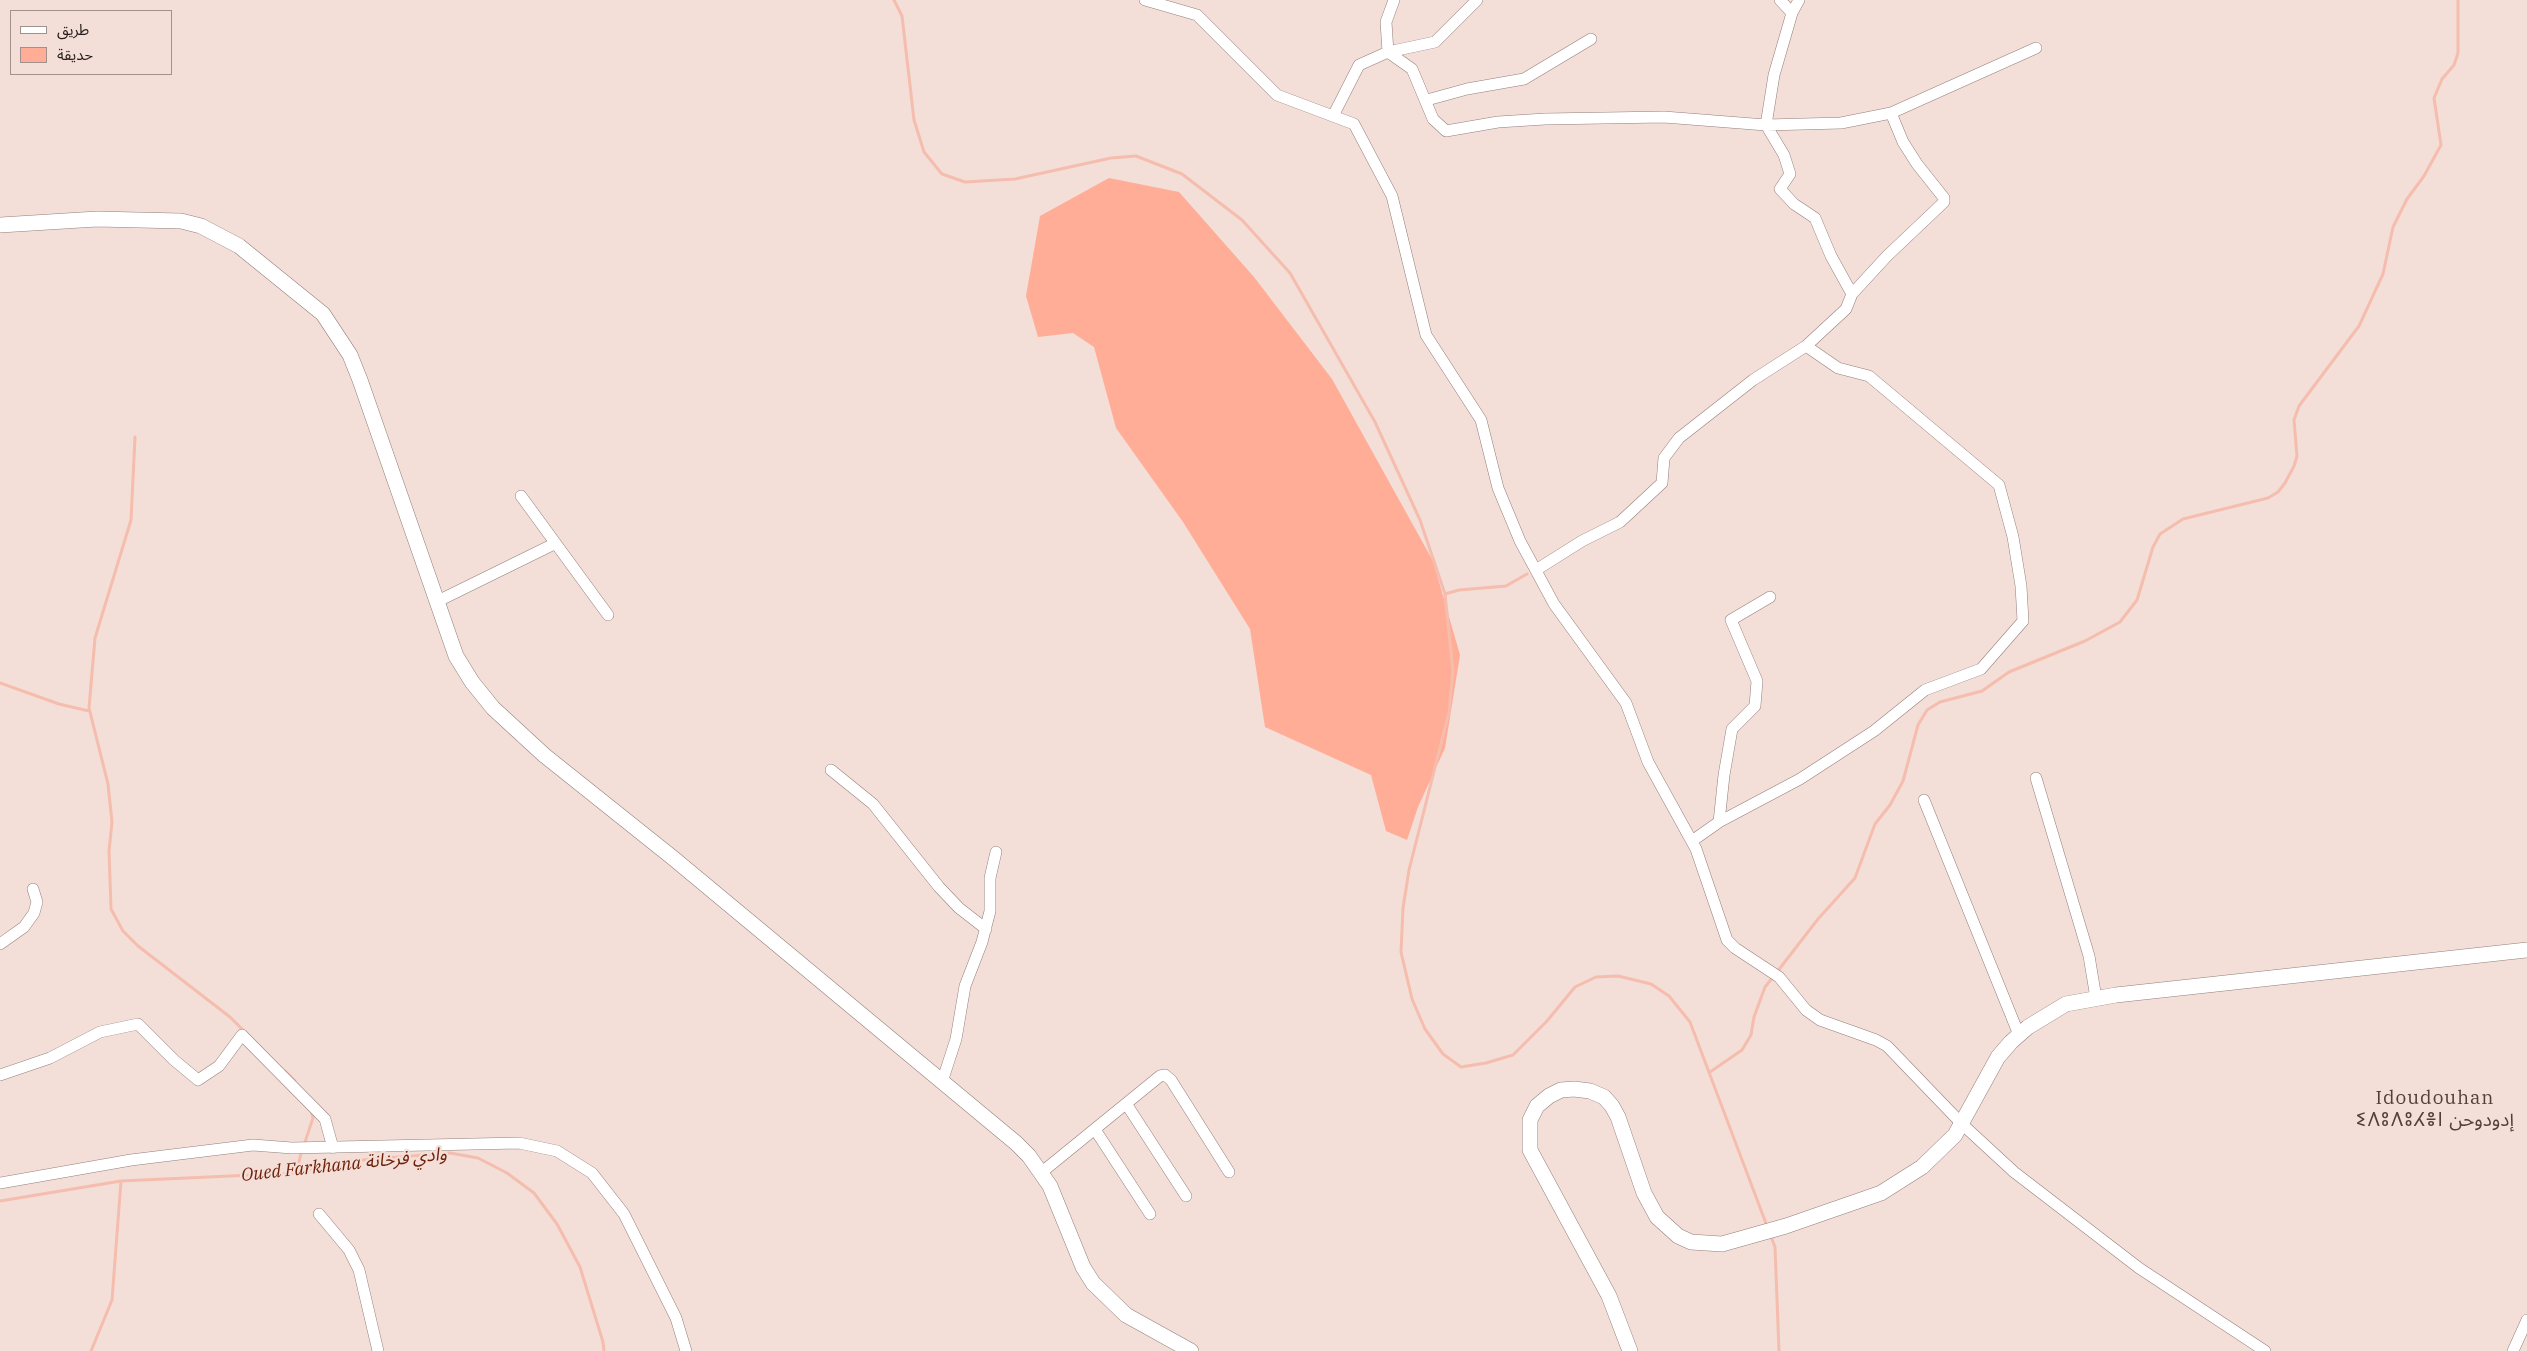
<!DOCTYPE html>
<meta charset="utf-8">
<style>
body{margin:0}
#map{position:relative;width:2527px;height:1351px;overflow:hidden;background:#f4ded8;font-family:"IBM Plex Serif","Noto Sans Arabic",serif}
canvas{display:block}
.legend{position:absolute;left:10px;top:10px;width:162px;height:65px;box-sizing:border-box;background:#f4ded8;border:1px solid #a1918c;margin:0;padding:6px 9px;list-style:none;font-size:15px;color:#251d1b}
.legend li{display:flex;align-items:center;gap:10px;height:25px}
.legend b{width:25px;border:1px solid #a1918c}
</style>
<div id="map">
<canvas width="2527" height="1351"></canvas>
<ul class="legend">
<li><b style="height:6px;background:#fff"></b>طريق</li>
<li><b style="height:14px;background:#ffad96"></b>حديقة</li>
</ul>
</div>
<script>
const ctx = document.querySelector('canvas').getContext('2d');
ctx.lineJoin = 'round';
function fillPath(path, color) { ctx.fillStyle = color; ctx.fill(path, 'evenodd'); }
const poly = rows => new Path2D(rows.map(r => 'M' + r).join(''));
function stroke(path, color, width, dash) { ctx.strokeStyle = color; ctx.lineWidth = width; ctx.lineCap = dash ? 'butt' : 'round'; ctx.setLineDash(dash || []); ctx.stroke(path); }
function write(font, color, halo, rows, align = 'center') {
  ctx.font = font + ' "IBM Plex Serif","Noto Sans Arabic","Noto Sans Tifinagh",serif'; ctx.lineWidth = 4.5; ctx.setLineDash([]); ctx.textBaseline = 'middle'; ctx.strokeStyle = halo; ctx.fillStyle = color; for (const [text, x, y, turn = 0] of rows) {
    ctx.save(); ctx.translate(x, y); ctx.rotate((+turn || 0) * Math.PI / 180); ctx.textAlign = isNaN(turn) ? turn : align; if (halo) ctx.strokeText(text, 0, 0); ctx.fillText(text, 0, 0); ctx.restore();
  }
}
fillPath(poly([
 [1109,178,1179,192,1254,277,1332,379,1433,561,1460,655,1445,748,1418,807,1407,840,1386,831,1371,775,1265,727,1250,629,1183,522,1116,428,1094,347,1073,333,1038,337,1026,296,1040,216]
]), '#ffad96');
stroke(poly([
 [894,0,902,16,914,120,924,152,942,174,965,182,1015,179,1111,158,1136,156,1182,174,1242,220,1290,273,1375,422,1420,520,1445,594,1453,671,1449,712,1409,870,1403,908,1401,952,1412,999,1425,1029,1443,1054,1461,1067,1486,1063,1513,1055,1547,1021,1575,987,1596,977,1618,976,1651,984,1669,996,1690,1022,1767,1226],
 [135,437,131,520,95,638,89,708,108,784,112,822,109,851,111,909,123,931,138,946,230,1017,245,1032],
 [1445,594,1459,590,1506,586,1527,574],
 [0,683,59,704,89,711],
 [1777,972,1818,919,1855,878,1875,824,1890,805,1903,781,1918,725,1927,710,1940,702,1982,691,2009,672,2085,641,2120,622,2137,600,2153,547,2160,534,2183,519,2268,498,2278,492,2285,483,2294,466,2297,456,2294,420,2299,406,2359,326,2383,274,2393,227,2407,199,2424,176,2441,145,2434,98,2442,79,2454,65,2458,53,2458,0],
 [285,1071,295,1081],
 [1710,1072,1742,1050,1751,1035,1754,1017,1765,987,1773,977],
 [304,1145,313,1118,311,1110],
 [296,1173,302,1150],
 [0,1201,121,1181,296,1173,336,1162,450,1153,478,1158,507,1173,534,1193,557,1224,580,1267,603,1342,604,1351],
 [1770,1234,1775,1247,1779,1351],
 [91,1351,112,1300,121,1181]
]), '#f5bdad', 3);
const minor = poly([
 [1145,0,1197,15,1277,95,1354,124,1392,196,1426,335,1481,420,1498,488,1520,541,1554,604,1626,703,1648,762,1696,849,1727,940,1735,948,1779,977,1806,1010,1820,1020,1876,1040,1887,1046,1962,1124,2014,1172,2139,1268,2265,1351],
 [1394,0,1386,22,1388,52,1412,69,1433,119,1446,131,1498,122,1545,119,1664,117,1766,125,1841,123,1891,113,2036,48],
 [1780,0,1792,13],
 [1427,100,1467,89,1524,79,1591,39],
 [1333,116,1359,65,1388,52,1435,42,1477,0],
 [1852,294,1887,256,1944,202,1944,198,1917,164,1903,142,1891,113],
 [521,496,608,615],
 [1536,570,1582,541,1620,522,1662,483,1664,458,1679,438,1753,380,1806,346,1846,309,1852,294,1831,256,1815,218,1794,204,1780,189,1790,174,1784,155,1766,125,1774,75,1792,13,1799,0],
 [436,602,554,544],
 [831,770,873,804,939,887,959,908,986,929],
 [2036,778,2089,956,2096,998],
 [1924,800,2019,1035],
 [1719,822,1724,775,1732,729,1755,706,1757,681,1731,620,1770,597],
 [1692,841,1719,822,1800,779,1874,731,1925,690,1981,669,2023,621,2021,586,2013,537,1999,485,1869,376,1838,368,1806,346],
 [0,944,24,927,34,913,37,902,33,889],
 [0,1075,50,1058,100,1032,138,1024,174,1060,198,1080,219,1066,242,1035,325,1119,333,1148],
 [942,1082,956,1039,965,986,982,942,990,911,990,878,996,852],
 [1127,1105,1186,1196],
 [1096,1131,1150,1214],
 [1042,1172,1160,1076,1165,1075,1171,1080,1229,1172],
 [0,1183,131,1160,253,1145,292,1148,519,1143,557,1151,592,1173,624,1214,676,1318,686,1351],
 [319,1214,349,1250,359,1270,378,1351],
 [2513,1351,2527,1320]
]);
const tertiary = poly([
 [0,225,97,219,181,221,201,226,239,246,323,314,350,355,360,380,456,656,472,682,493,708,544,755,673,858,1016,1143,1029,1156,1050,1186,1083,1267,1093,1283,1126,1315,1191,1351],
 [1630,1351,1609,1296,1530,1150,1530,1120,1537,1106,1549,1096,1561,1090,1574,1089,1590,1091,1604,1097,1612,1106,1618,1117,1644,1193,1657,1217,1678,1236,1691,1242,1722,1244,1786,1226,1881,1193,1922,1167,1955,1135,1998,1057,2011,1042,2028,1027,2066,1004,2116,995,2527,950]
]);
stroke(minor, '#937f7a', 12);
stroke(tertiary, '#937f7a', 16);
stroke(minor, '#fff', 11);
stroke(tertiary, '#fff', 15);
write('italic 18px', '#6e1f07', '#f4ded8', [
 ["Oued Farkhana وادي فرخانة",344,1165,-6]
]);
ctx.letterSpacing = '1px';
write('19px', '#513f3a', '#f4ded8', [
 ["Idoudouhan",2435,1099],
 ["ⵉⴷⵓⴷⵓⵃⴻⵏ إدودوحن",2435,1121]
]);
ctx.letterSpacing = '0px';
</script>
